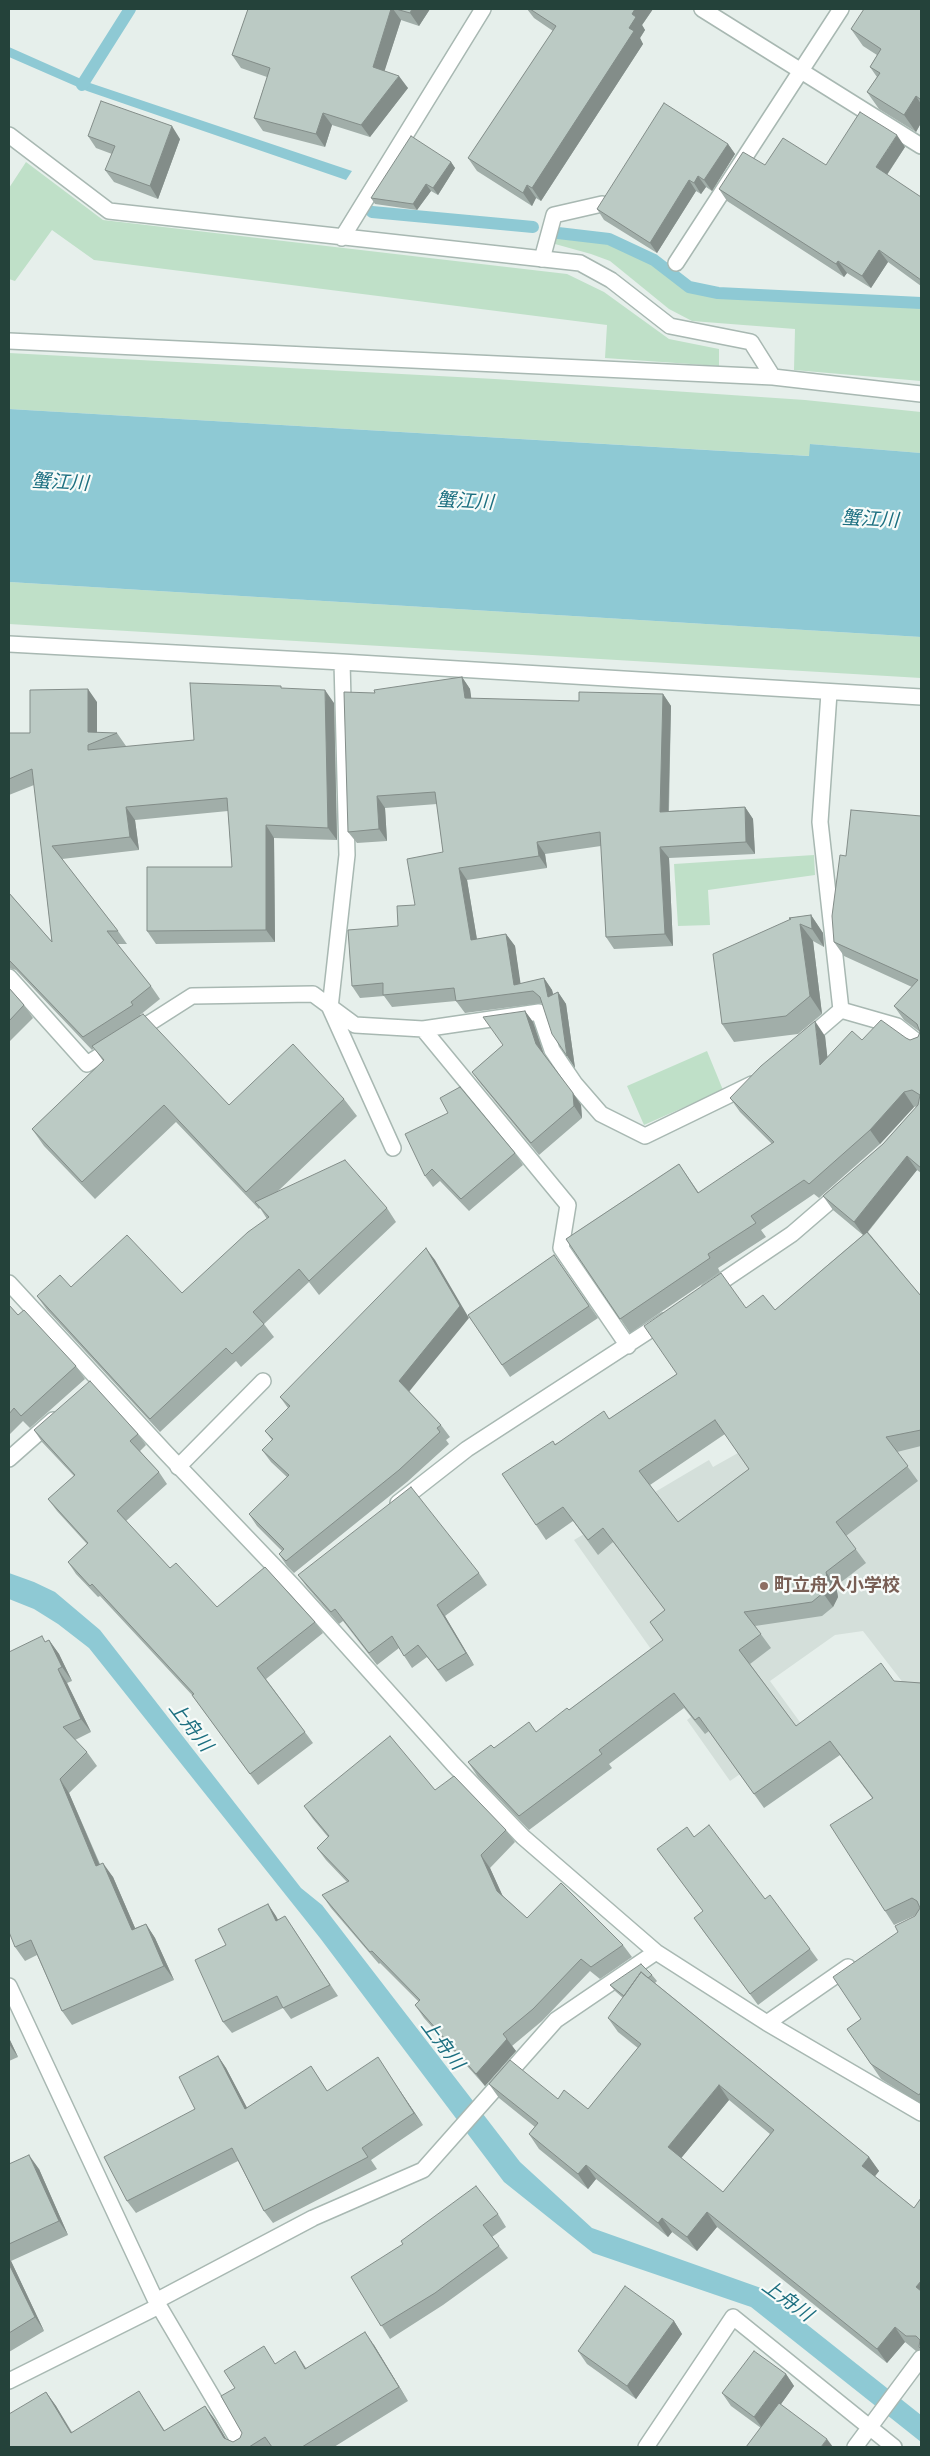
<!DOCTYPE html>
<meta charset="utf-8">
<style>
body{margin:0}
#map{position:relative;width:930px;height:2456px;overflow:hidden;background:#e6efeb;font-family:"Fira Sans",sans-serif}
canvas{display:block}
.frame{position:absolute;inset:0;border:10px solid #24423a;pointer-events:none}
</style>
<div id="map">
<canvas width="930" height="2456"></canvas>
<div class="frame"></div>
</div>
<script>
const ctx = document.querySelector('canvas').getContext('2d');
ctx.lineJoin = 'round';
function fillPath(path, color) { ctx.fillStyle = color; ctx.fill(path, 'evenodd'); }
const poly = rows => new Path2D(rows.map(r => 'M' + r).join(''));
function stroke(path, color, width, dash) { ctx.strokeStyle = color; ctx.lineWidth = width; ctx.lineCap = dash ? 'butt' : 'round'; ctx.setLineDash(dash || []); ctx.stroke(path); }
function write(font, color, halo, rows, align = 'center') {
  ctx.font = font + ' "Fira Sans","Noto Sans JP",sans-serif'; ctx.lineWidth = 4.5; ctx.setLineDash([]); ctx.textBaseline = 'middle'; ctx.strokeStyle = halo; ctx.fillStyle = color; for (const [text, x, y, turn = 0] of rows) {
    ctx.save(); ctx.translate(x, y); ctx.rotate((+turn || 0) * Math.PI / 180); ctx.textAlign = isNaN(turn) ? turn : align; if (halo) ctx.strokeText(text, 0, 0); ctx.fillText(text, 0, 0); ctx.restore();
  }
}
fillPath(poly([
 [921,1343,921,1706,863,1631,835,1635,770,1681,805,1729,730,1781,687,1720,696,1713,574,1540,709,1460,713,1467,881,1373]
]), '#d4dfda');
fillPath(poly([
 [26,162,103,220,567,274,604,292,669,339,719,349,719,366,605,358,607,325,94,260,52,230,15,281,9,279,9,188],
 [556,236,608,242,652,262,690,290,717,296,921,302,921,381,794,370,795,329,692,321,669,309,610,261,591,254,555,244],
 [9,353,495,379,805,400,921,412,921,453,810,444,810,456,9,409],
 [9,582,921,637,921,678,9,624],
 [814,855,815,875,708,890,710,925,678,926,674,864],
 [707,1051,723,1090,644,1125,627,1086]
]), '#bfe0c8');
fillPath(poly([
 [9,47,90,83,352,171,346,180,87,91,9,57],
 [9,409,809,456,810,444,921,453,921,637,9,582],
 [9,1573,34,1582,55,1592,100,1630,301,1888,322,1905,520,2162,592,2228,761,2288,921,2415,921,2442,751,2307,593,2253,504,2182,320,1938,89,1648,58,1624,34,1609,9,1599]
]), '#8ec9d4');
stroke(poly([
 [82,85,130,9],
 [372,212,533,227],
 [558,233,609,239,654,260,689,287,718,293,921,303]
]), '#8ec9d4', 12);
const service = poly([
 [542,259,554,215,602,204],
 [178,1467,263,1381]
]);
const minor = poly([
 [702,9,921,146],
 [9,135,109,211,580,263,611,280,670,326,751,342,773,377],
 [342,238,483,9],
 [676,263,841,9],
 [9,341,773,377,921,394],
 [9,644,342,662,921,697],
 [342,662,347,855,330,1008,393,1148],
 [829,693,820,822,841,1010],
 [9,977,87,1064,115,1046],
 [423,1029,568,1205,561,1248,628,1346],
 [134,1033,192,996,313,994,355,1025,423,1029,539,1012,552,1050,575,1084,601,1114,645,1136,752,1084],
 [805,1041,841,1010,897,1026,921,1045],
 [9,1283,166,1453,293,1586,453,1764,523,1837,656,1952,767,2023,921,2113],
 [709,1290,792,1234,843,1190],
 [9,1459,53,1420],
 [398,1503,467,1449,664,1321],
 [9,1986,156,2301,242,2447],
 [767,2023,848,1967],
 [156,2301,313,2218,423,2170,556,2020,656,1952],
 [9,2381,159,2306],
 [646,2447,733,2317,894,2447],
 [855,2447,921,2358]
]);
stroke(service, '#a8b8b2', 18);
stroke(minor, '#a8b8b2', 18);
stroke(service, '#fff', 15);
stroke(minor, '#fff', 15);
fillPath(poly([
 [248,9,430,9,419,26,401,20,384,71,408,88,370,137,332,125,325,147,263,131,254,118,267,77,241,68,232,55],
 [527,9,653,9,642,25,645,30,640,38,643,44,541,201,536,198,532,206,477,171,468,158,553,31,534,18],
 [921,9,921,123,916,132,879,109,867,92,877,77,870,67,877,55,863,46,851,29],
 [88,136,180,139,158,199,114,182,105,170,112,154,96,148],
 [728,144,735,154,712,191,706,187,701,194,696,191,657,253,604,220,597,209],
 [905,147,887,175,921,197,921,286,888,262,871,288,847,273,844,277,727,201,719,189,765,165,826,165],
 [451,162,455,168,438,195,431,191,417,210,375,204,371,198],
 [462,677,470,689,471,699,579,701,663,694,671,706,669,811,745,807,753,819,755,854,669,858,673,946,614,949,606,937,601,846,545,854,547,868,467,880,477,939,506,934,515,946,520,984,544,978,552,990,553,994,558,992,566,1004,575,1068,542,1003,465,1013,456,1001,392,1007,384,996,360,998,352,986,415,905,443,852,437,804,385,808,387,841,357,843,348,832,375,693],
 [283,688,334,703,337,840,274,838,275,942,156,944,147,931,232,867,228,811,135,820,139,850,62,859,118,931,127,944,117,944,151,986,160,999,140,1015,229,1105,344,1099,357,1116,277,1192,387,1208,396,1222,319,1295,309,1282,264,1324,274,1337,241,1367,236,1361,160,1432,47,1310,37,1296,71,1287,182,1293,267,1219,260,1208,259,1209,176,1122,95,1199,44,1146,32,1129,103,1061,94,1048,92,1050,16,970,9,968,9,893,52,942,34,785,9,795,9,733,30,733,97,702,97,733,117,733,126,746,125,747,194,740],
 [921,816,921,1173,917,1170,868,1232,921,1296,921,1446,897,1452,918,1481,846,1536,866,1563,836,1586,838,1597,833,1607,822,1616,755,1626,771,1648,750,1664,796,1726,894,1681,921,1683,921,2104,881,2079,847,2029,861,2019,898,1932,916,1915,894,1925,885,1911,872,1798,840,1755,764,1808,709,1731,705,1734,684,1708,609,1764,612,1768,529,1830,478,1777,468,1762,494,1748,536,1732,569,1710,663,1640,650,1622,665,1610,613,1542,598,1555,573,1521,546,1540,502,1474,555,1444,609,1419,677,1374,746,1308,775,1310,863,1235,833,1210,823,1196,883,1144,918,1106,914,1107,880,1144,819,1198,814,1194,761,1230,766,1237,718,1268,720,1272,630,1333,566,1239,679,1164,699,1193,772,1144,740,1112,730,1098,825,1036,827,1057,862,1040,906,1038,910,1040,918,1037,920,1032,904,1020,894,1006,912,987,844,956,834,942,846,856],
 [725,1434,749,1469,678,1522,650,1485],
 [811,915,823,933,824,947,813,941,822,1014,798,1034,734,1042,722,1024,790,920,789,918],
 [9,988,24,1005,33,1018,9,1042],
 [525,1011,533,1022,544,1054,581,1105,582,1118,539,1155,480,1083,472,1072,503,1045],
 [448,1113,515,1153,523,1165,469,1211,440,1181,433,1187,425,1176],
 [554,1255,598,1318,510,1377,468,1315],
 [435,1260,409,1391,441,1425,450,1437,446,1440,449,1444,407,1482,294,1573,287,1566,279,1554,282,1551,257,1526,249,1514,287,1477,271,1462,262,1450,272,1440,265,1431,288,1408,280,1397],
 [9,1305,18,1315,76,1366,85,1379,30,1428,23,1421,9,1435],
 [34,1430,138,1434,146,1445,140,1451,159,1472,167,1484,126,1521,170,1568,217,1607,315,1622,323,1633,266,1679,313,1743,258,1785,192,1695,100,1596,98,1597,76,1574,68,1562,87,1544,57,1511,48,1499,74,1476,42,1442],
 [479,1573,487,1585,445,1616,474,1665,446,1682,427,1657,412,1668,399,1648,377,1665,343,1621,339,1624,307,1587,298,1575],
 [49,1640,59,1654,72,1681,67,1683,91,1732,75,1740,87,1752,97,1766,69,1793,100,1864,113,1877,135,1928,146,1924,155,1938,174,1980,72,2025,62,2011,37,1955,25,1961,15,1947,46,1641],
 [435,1790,506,1830,515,1842,490,1868,502,1895,527,1918,623,1945,632,1957,600,1979,590,1971,542,2021,512,2046,516,2051,485,2086,424,2018,415,2005,419,2002,380,1963,379,1964,331,1908,322,1895,347,1882,326,1860,317,1848,328,1837,313,1819,304,1806],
 [694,1837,765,1899,810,1949,818,1960,758,2005,702,1929,703,1911,657,1849],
 [268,1904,278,1920,293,1928,338,1996,291,2019,283,2008,232,2033,223,2022,226,1945],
 [652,1975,657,1981,655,1983,869,2157,879,2171,875,2176,914,2208,921,2198,921,2350,916,2351,905,2342,887,2363,717,2227,697,2251,672,2232,668,2237,596,2179,588,2189,539,2149,529,2134,535,2127,499,2098,489,2084,558,2099,588,2109,638,2048,618,2032,608,2018,623,1998,615,1991,610,1985],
 [729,2100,770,2134,723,2192,681,2158],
 [9,2038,18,2057,9,2061],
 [218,2056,226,2068,247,2108,311,2066,327,2091,386,2070,423,2125,371,2160,377,2169,273,2223,264,2211,238,2161,136,2213,127,2201,195,2109],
 [9,2164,39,2169,68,2235,11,2261,44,2331,9,2352],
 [498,2214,506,2227,492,2237,508,2258,443,2305,390,2339,351,2277],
 [674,2321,682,2334,636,2399,587,2364,578,2351],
 [374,2345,408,2401,334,2447,9,2447,46,2392,56,2406,72,2432,148,2405,165,2431,205,2406,215,2420,226,2439,233,2442,240,2438,276,2363,306,2368],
 [786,2374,794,2386,781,2404,761,2428,731,2406,722,2393]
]), '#a1aea9');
fillPath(poly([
 [391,9,393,9,401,20,382,79,373,67],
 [412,9,430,9,419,26,410,13],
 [635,9,653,9,642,25,645,30,640,38,643,44,541,201,532,188,629,28,632,14],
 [399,76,408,88,370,137,361,125],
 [916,96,921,104,921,123,916,132,904,115],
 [323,113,332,125,325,147,316,134],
 [172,126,180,139,158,199,150,186],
 [897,135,905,147,884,179,876,167],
 [728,144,735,154,712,191,704,180],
 [451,162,455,168,438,195,433,188],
 [698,176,706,187,701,194,694,183],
 [689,180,696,191,657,253,650,243],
 [426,184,431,191,417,210,413,204],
 [527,185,536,198,532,206,523,193],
 [879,250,888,262,871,288,862,276],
 [838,261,847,273,844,277,836,264],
 [462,677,470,689,473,710,465,698],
 [88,689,97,702,97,742,88,732],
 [325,690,334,703,337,840,328,828],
 [663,694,671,706,668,823,660,812],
 [377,796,385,808,387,841,379,829],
 [126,807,135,820,139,850,130,837],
 [745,807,753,819,755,854,746,842],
 [266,825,274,838,275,942,266,930],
 [537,842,545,854,547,868,539,856],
 [660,847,669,858,673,946,665,934],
 [459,868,467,880,479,952,471,940],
 [811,915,823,933,824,947,812,929],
 [800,924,813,941,822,1014,810,996],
 [506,934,515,946,522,993,514,985],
 [544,978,552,990,557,1009,548,997],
 [558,992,566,1004,575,1068,567,1056],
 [525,1011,533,1022,544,1055,536,1044],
 [815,1021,825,1036,830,1079,820,1065],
 [904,1092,914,1107,880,1144,870,1130],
 [573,1093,581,1105,582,1118,574,1106],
 [907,1156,917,1170,864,1236,854,1222],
 [426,1248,435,1260,469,1318,408,1393,399,1381],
 [826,1572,836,1586,838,1597,833,1607,823,1593],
 [437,1605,445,1616,474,1665,466,1653],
 [49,1640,59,1654,72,1681,62,1667],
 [58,1669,67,1683,91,1732,81,1719],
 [60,1779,69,1793,106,1880,96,1866],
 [481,1855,490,1868,506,1903,497,1891],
 [103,1863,113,1877,142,1944,132,1930],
 [268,1904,276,1916,284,1932,276,1921],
 [146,1924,155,1938,174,1980,164,1966],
 [9,2038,18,2057,9,2044],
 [507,2039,516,2051,485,2086,476,2074],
 [218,2056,226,2068,254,2121,245,2109],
 [378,2057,386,2070,423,2125,414,2113],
 [719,2085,729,2100,678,2162,668,2147],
 [29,2155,39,2169,68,2235,59,2221],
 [869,2157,879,2171,872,2180,862,2166],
 [586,2165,596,2179,588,2189,578,2174],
 [707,2212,717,2227,697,2251,687,2237],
 [662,2218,672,2232,668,2237,658,2223],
 [9,2259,11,2261,44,2331,35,2317,9,2264],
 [921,2281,921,2294,916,2287],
 [674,2321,682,2334,636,2399,627,2386],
 [895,2327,905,2342,887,2363,877,2349],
 [365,2332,374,2345,408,2401,399,2387],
 [295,2351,304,2365,315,2383,305,2369],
 [786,2374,794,2386,763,2429,754,2417],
 [46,2392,56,2406,80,2447,71,2433],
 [205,2406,215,2420,231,2447,224,2438],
 [827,2439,833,2447,821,2447]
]), '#838d89');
const building = poly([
 [248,9,391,9,373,67,399,76,361,125,323,113,316,134,254,118,270,68,232,55,248,9],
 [396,9,412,9,410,13,396,9],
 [530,9,635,9,632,14,636,17,629,28,634,31,532,188,527,185,523,193,468,158,556,26,530,9],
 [864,9,921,9,921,98,920,99,916,96,904,115,867,92,880,73,870,67,881,49,851,29,864,9],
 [101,101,172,126,150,186,105,170,115,146,88,136,101,101],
 [664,103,728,144,704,180,698,176,694,183,689,180,650,243,597,209,664,103],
 [860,112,897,135,876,167,921,197,921,280,879,250,862,276,838,261,836,264,719,189,743,152,765,165,783,138,826,165,860,112],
 [411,136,451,162,433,188,426,184,413,204,371,198,411,136],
 [462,677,465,698,579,701,579,692,663,694,660,812,745,807,746,842,660,847,665,934,606,937,600,832,537,842,539,856,459,868,471,940,506,934,514,985,544,978,548,997,558,992,567,1056,552,1034,540,997,533,991,456,1001,454,988,383,995,383,983,352,986,348,930,398,926,397,906,415,905,407,859,443,852,435,792,377,796,379,829,348,832,344,692,375,693,374,690,462,677],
 [190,683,281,686,281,688,325,690,328,828,266,825,266,930,147,931,147,867,232,867,227,798,126,807,130,837,52,846,118,931,107,931,151,986,131,1002,133,1005,83,1037,9,960,9,893,52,942,32,769,9,779,9,733,30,733,30,690,88,689,88,732,117,733,88,745,88,750,194,740,190,683],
 [851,810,921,816,921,1168,907,1156,854,1222,823,1196,883,1144,918,1105,920,1095,912,1090,904,1092,870,1130,809,1184,804,1180,751,1216,756,1223,708,1254,710,1258,620,1319,566,1239,679,1164,698,1193,774,1142,730,1098,761,1066,815,1021,820,1065,852,1031,862,1040,881,1020,906,1038,910,1040,918,1037,920,1032,917,1024,894,1006,918,980,834,942,832,916,840,855,846,856,851,810],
 [811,915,812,929,800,924,810,996,786,1016,722,1024,713,954,791,919,789,918,811,915],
 [9,988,24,1005,9,1021,9,988],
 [525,1011,536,1044,573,1093,574,1106,531,1143,472,1072,503,1045,483,1017,525,1011],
 [143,1014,229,1105,293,1044,344,1099,246,1192,164,1105,82,1182,32,1129,104,1060,92,1046,143,1014],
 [460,1087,515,1153,461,1199,432,1169,425,1176,405,1134,448,1113,440,1098,460,1087],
 [345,1160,387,1208,309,1281,299,1269,253,1312,264,1324,232,1354,226,1348,150,1419,37,1296,60,1275,71,1287,127,1235,182,1293,248,1232,269,1217,255,1202,345,1160],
 [867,1232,921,1296,921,1430,886,1437,908,1466,836,1522,856,1549,826,1572,828,1583,823,1593,812,1602,744,1612,761,1634,739,1650,796,1726,881,1663,894,1681,921,1683,921,2092,919,2095,871,2064,847,2029,861,2019,833,1977,898,1932,895,1926,915,1916,920,1908,917,1901,912,1898,885,1911,830,1825,873,1798,830,1741,754,1794,699,1717,695,1720,674,1693,599,1750,602,1754,519,1816,468,1762,491,1745,494,1748,529,1722,536,1732,567,1708,569,1710,663,1640,650,1622,665,1610,603,1528,588,1540,563,1507,536,1525,502,1474,553,1441,555,1445,604,1411,609,1419,677,1374,644,1326,721,1273,746,1308,763,1295,775,1310,867,1232],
 [715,1420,749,1469,678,1522,639,1471,715,1420],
 [426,1248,460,1306,399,1381,441,1425,437,1428,440,1432,399,1470,286,1561,279,1554,284,1549,249,1514,289,1475,262,1450,273,1439,265,1431,290,1406,280,1397,426,1248],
 [554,1255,589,1306,502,1365,468,1315,554,1255],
 [9,1305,18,1315,24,1310,76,1366,21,1416,14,1408,9,1414,9,1305],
 [90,1381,138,1434,130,1441,159,1472,117,1511,170,1568,176,1563,217,1607,265,1567,315,1622,257,1668,305,1732,250,1774,192,1695,194,1694,92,1584,90,1586,68,1562,88,1543,48,1499,75,1475,34,1430,90,1381],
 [411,1487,479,1573,437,1605,466,1653,438,1670,418,1645,404,1656,392,1636,369,1653,335,1609,331,1612,298,1575,411,1487],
 [42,1636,45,1642,49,1640,62,1667,58,1669,81,1719,63,1727,87,1752,60,1779,96,1866,103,1863,132,1930,146,1924,164,1966,62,2011,31,1940,15,1947,9,1932,9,1652,42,1636],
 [390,1736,435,1790,454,1776,506,1830,481,1855,497,1891,527,1918,561,1883,623,1945,591,1967,581,1959,533,2009,503,2034,507,2039,476,2074,415,2005,420,2000,372,1951,370,1952,322,1895,349,1881,317,1848,329,1836,304,1806,390,1736],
 [709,1825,765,1899,770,1895,810,1949,750,1994,694,1918,703,1911,657,1849,687,1827,694,1837,709,1825],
 [268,1904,276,1921,285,1916,330,1985,283,2008,277,1996,223,2022,195,1960,226,1945,218,1929,268,1904],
 [641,1964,652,1975,648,1978,641,1972,624,1996,610,1985,641,1964],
 [641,1972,869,2157,862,2166,914,2208,921,2198,921,2281,916,2287,921,2291,921,2349,919,2347,920,2340,916,2336,906,2336,895,2327,877,2349,707,2212,687,2237,662,2218,658,2223,586,2165,578,2174,529,2134,538,2123,489,2084,510,2060,558,2099,564,2090,588,2109,641,2044,608,2018,641,1972],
 [719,2085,774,2130,723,2192,668,2147,719,2085],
 [218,2056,245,2109,311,2066,327,2091,378,2057,414,2113,362,2148,368,2157,264,2211,232,2148,127,2201,104,2157,195,2109,179,2077,218,2056],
 [29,2155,59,2221,9,2244,9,2164,29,2155],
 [476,2186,498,2214,483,2225,499,2246,435,2293,381,2326,351,2277,403,2244,401,2241,476,2186],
 [9,2264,35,2317,9,2333,9,2264],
 [625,2286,674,2321,627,2386,578,2351,625,2286],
 [365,2332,399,2387,302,2447,272,2447,265,2437,249,2447,9,2447,9,2414,46,2392,71,2433,139,2391,164,2431,205,2406,224,2438,233,2442,240,2438,242,2433,221,2396,235,2388,224,2371,264,2346,275,2364,295,2351,305,2369,365,2332],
 [754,2351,786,2374,754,2417,722,2393,754,2351],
 [779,2403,827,2439,821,2447,746,2447,779,2403]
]);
fillPath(building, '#bbcac4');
stroke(building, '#838d89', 1);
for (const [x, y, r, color] of [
 [764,1586,5,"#8d6e63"]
]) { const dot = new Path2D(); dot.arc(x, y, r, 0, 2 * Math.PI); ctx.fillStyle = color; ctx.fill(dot); stroke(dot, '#f7fbf9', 2); }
write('bold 18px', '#785e54', '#f7fbf9', [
 ["町立舟入小学校",774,1586]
], 'left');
write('italic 19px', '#1c6f80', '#f7fbf9', [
 ["蟹江川",60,483,3],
 ["蟹江川",465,502,3],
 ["蟹江川",870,520,3],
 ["上舟川",190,1727,52],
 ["上舟川",442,2045,53],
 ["上舟川",787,2301,36]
]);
</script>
